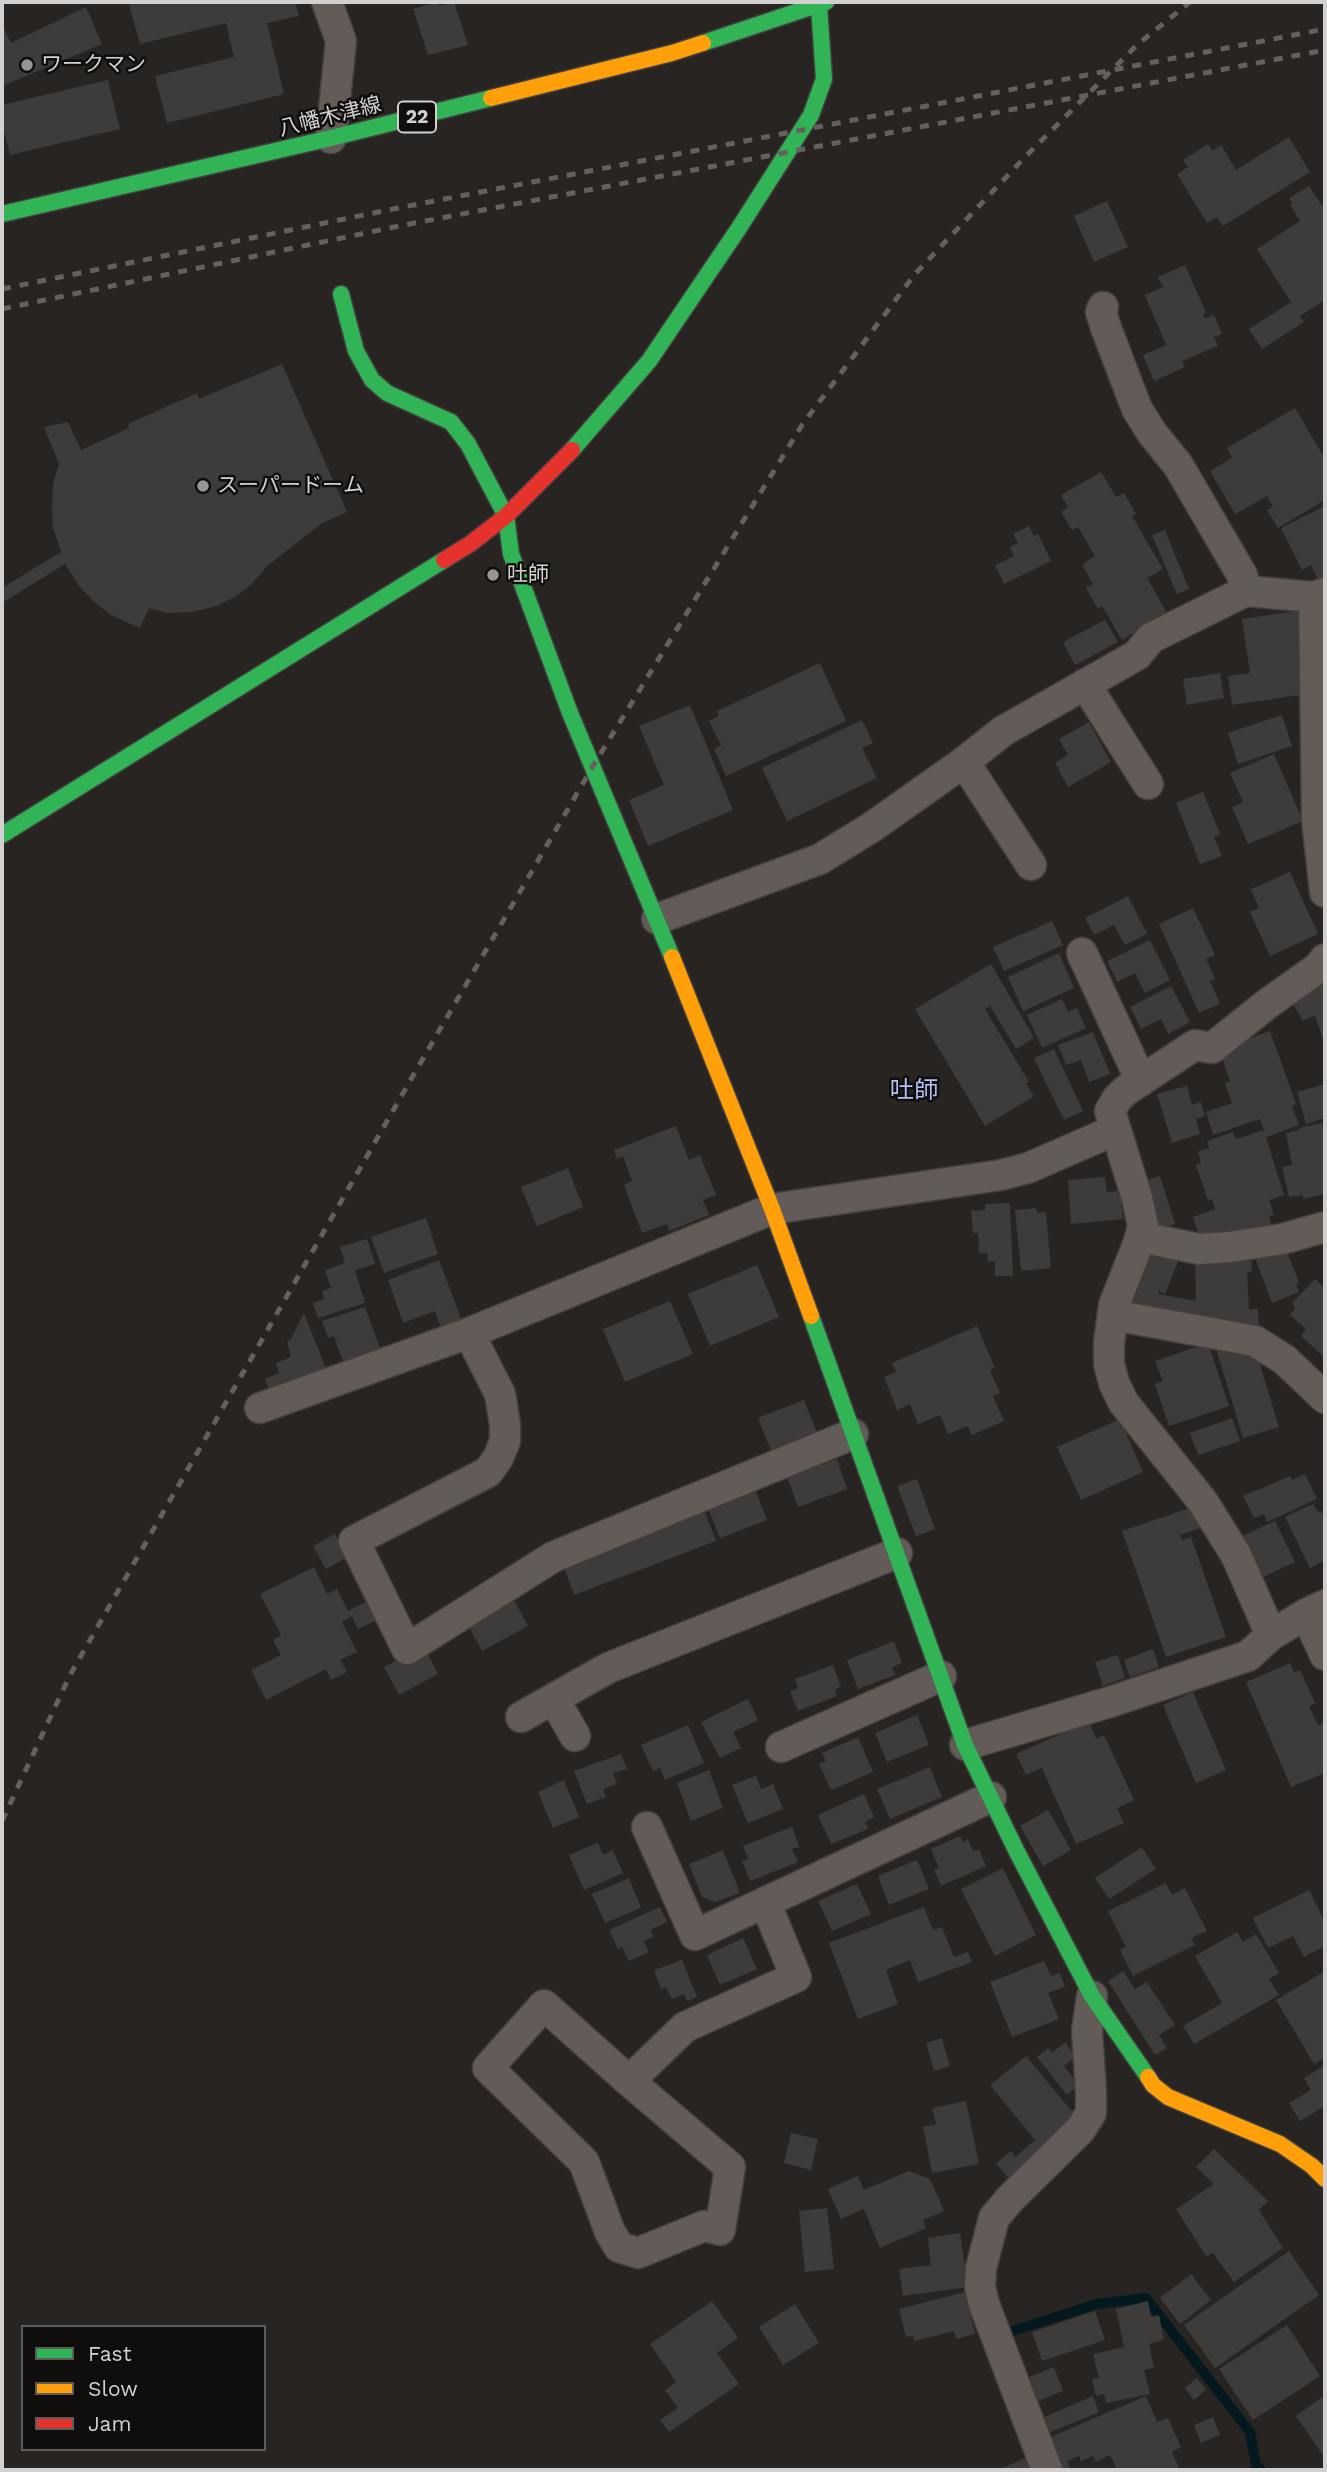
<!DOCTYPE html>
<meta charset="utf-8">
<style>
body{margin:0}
#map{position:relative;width:1327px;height:2472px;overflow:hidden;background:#272422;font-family:"Work Sans",sans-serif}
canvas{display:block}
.frame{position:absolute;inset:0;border:4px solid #d3d1cf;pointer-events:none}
.legend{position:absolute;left:21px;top:2325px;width:245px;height:126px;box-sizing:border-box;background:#100e0c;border:2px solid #5e5c5a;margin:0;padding:9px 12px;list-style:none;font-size:21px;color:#d3d1cf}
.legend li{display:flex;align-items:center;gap:14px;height:35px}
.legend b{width:35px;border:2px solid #5e5c5a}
</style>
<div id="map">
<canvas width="1327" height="2472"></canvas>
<div class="frame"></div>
<ul class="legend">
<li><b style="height:9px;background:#30b455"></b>Fast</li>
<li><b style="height:9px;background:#ff9f0a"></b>Slow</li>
<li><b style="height:9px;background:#e5322d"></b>Jam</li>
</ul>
</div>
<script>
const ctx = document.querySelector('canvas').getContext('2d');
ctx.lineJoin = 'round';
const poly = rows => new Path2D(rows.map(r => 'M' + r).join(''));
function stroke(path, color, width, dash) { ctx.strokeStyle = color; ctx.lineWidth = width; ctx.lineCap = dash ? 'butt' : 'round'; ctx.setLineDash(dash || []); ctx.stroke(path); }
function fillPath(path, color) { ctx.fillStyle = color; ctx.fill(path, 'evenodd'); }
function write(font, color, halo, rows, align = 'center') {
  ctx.font = font + ' "Work Sans","Noto Sans JP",sans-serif'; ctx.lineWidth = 5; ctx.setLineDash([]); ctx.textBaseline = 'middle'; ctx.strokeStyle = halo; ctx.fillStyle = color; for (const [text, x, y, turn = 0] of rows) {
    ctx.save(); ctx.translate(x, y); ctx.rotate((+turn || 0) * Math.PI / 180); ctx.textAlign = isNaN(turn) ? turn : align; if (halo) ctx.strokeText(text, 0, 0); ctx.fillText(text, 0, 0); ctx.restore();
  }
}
stroke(poly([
 [1006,2333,1097,2304,1146,2298,1250,2432,1256,2465,1261,2470]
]), '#04191f', 10);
fillPath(poly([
 [142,2,295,2,299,16,267,23,284,94,167,123,155,76,234,57,226,23,140,44,129,5],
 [437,2,439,6,454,2,468,45,428,55,413,9],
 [86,7,102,44,2,86,2,24,11,43],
 [108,80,120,129,10,155,2,123,2,105],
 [1289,137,1310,172,1223,226,1217,217,1207,223,1177,174,1188,167,1183,160,1208,144,1212,151,1221,145,1236,170],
 [1309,186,1325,210,1325,300,1300,316,1304,322,1262,349,1249,329,1291,302,1257,249,1300,221,1290,205,1293,203,1289,198],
 [1107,201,1128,247,1094,262,1074,216],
 [1185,265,1206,313,1203,314,1205,319,1214,315,1222,334,1214,337,1218,346,1182,361,1185,367,1154,381,1143,355,1166,345,1145,295,1163,287,1158,277],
 [282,364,347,512,322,523,266,567,252,584,236,596,217,606,192,612,167,613,149,608,140,628,111,615,93,601,79,586,65,564,2,603,2,588,61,552,53,527,52,509,53,484,59,464,44,427,68,422,81,450,129,428,128,424,197,393,199,399],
 [1295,408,1325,459,1325,500,1278,528,1267,510,1273,507,1267,496,1235,514,1210,471,1232,458,1227,448],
 [1101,472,1116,497,1124,493,1136,514,1132,516,1163,569,1147,578,1167,613,1122,640,1102,606,1098,609,1086,588,1093,584,1082,565,1095,556,1078,527,1072,530,1061,512,1068,507,1061,495],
 [1325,506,1325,583,1321,585,1311,565,1302,570,1281,528],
 [1029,526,1034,536,1038,534,1051,561,1004,584,995,565,1014,556,1010,547,1018,543,1013,534],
 [1165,530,1189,589,1177,594,1152,535],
 [1304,610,1307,694,1232,705,1228,676,1250,673,1242,619],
 [1105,620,1118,642,1075,665,1063,642],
 [820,663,846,721,726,776,714,749,721,745,709,721,719,716,717,711],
 [1220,673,1224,698,1187,705,1183,679],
 [690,705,733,810,648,846,629,800,664,785,639,726],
 [1282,715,1292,746,1238,764,1228,733],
 [862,720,873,743,862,748,877,778,787,821,762,768],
 [1089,722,1111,762,1068,787,1055,763,1068,755,1059,739],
 [1274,754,1303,821,1248,844,1232,807,1243,802,1230,773],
 [1203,792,1220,834,1214,837,1222,856,1200,864,1176,803],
 [1290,872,1318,934,1270,956,1250,912,1259,908,1251,889],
 [1128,896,1147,934,1125,945,1114,925,1094,935,1085,918],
 [1193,908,1215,955,1206,959,1215,979,1210,981,1220,1004,1199,1013,1159,924],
 [1052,921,1063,945,1004,971,993,947],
 [1150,940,1170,980,1145,993,1135,973,1117,982,1107,961],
 [1059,953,1074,988,1023,1011,1008,977],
 [991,964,1034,1038,1016,1049,990,1006,985,1009,1029,1082,1026,1084,1034,1096,985,1126,915,1009],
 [1325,979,1325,1046,1315,1015,1303,1021,1291,1001],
 [1171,986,1190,1022,1168,1034,1161,1019,1141,1029,1130,1007],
 [1062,999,1068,1012,1077,1008,1086,1028,1042,1048,1027,1015],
 [1270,1031,1296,1104,1292,1106,1299,1125,1266,1137,1284,1195,1269,1200,1274,1215,1269,1217,1273,1231,1236,1238,1233,1231,1201,1242,1193,1217,1215,1209,1212,1199,1208,1200,1196,1165,1201,1163,1198,1151,1209,1148,1207,1141,1233,1132,1236,1139,1264,1130,1260,1119,1213,1135,1206,1112,1232,1103,1225,1083,1230,1081,1219,1049],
 [1093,1032,1110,1074,1089,1082,1081,1060,1066,1065,1058,1045],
 [1054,1049,1083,1111,1064,1120,1034,1058],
 [1325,1084,1325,1118,1306,1124,1297,1092],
 [1187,1086,1192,1105,1201,1102,1205,1116,1196,1119,1200,1134,1172,1143,1157,1094],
 [1322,1123,1325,1138,1325,1194,1303,1199,1303,1195,1289,1197,1282,1167,1292,1165,1286,1133,1299,1130,1299,1128],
 [676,1126,689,1160,700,1155,716,1195,703,1200,709,1215,669,1231,667,1224,642,1233,624,1185,632,1181,623,1156,617,1159,614,1150],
 [568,1168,583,1207,537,1226,521,1187],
 [1160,1176,1175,1224,1156,1229,1143,1181],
 [1105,1177,1107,1192,1120,1191,1123,1219,1071,1224,1068,1180],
 [1010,1203,1013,1276,995,1276,995,1261,988,1262,987,1253,979,1253,978,1233,973,1233,971,1211,985,1210,985,1204],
 [1036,1208,1037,1213,1046,1212,1051,1268,1021,1271,1015,1210],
 [426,1218,438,1254,384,1273,371,1237],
 [367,1239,375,1264,355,1270,365,1303,318,1318,313,1303,324,1299,322,1291,331,1288,325,1270,345,1263,340,1247],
 [1152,1246,1180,1257,1165,1294,1159,1291,1158,1294,1196,1301,1195,1254,1251,1255,1252,1271,1247,1273,1249,1309,1258,1309,1259,1333,1128,1304],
 [1285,1246,1299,1283,1296,1284,1299,1292,1272,1303,1255,1258],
 [439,1260,462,1321,441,1328,435,1311,403,1323,388,1280],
 [757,1265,779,1317,710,1346,688,1294],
 [1315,1279,1325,1289,1325,1358,1301,1336,1306,1329,1290,1315,1295,1308,1292,1303],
 [670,1301,693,1354,625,1382,603,1329],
 [365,1307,381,1351,344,1364,334,1336,328,1338,322,1321],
 [304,1313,326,1369,269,1390,265,1379,279,1373,276,1363,291,1357,287,1341,291,1339],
 [977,1326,995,1368,990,1370,1000,1393,993,1396,1004,1421,972,1435,967,1426,948,1434,940,1415,918,1424,910,1404,897,1410,884,1377,896,1372,892,1363],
 [1208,1343,1229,1406,1169,1426,1155,1384,1163,1381,1155,1361],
 [1216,1348,1256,1352,1279,1427,1243,1438],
 [804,1400,817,1433,771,1451,758,1418],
 [1232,1418,1240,1441,1198,1455,1190,1433],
 [1120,1419,1143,1472,1081,1500,1057,1447],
 [837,1459,847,1489,798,1507,787,1477],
 [1305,1474,1317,1499,1267,1522,1264,1514,1254,1518,1243,1496,1290,1476,1292,1480],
 [917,1479,935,1529,916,1536,897,1486],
 [741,1489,744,1496,756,1491,767,1520,720,1538,706,1503],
 [1313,1504,1318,1512,1321,1511,1325,1519,1325,1560,1310,1568,1285,1517],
 [702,1505,716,1541,574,1595,561,1559],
 [1193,1507,1201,1528,1180,1535,1182,1540,1191,1537,1226,1637,1166,1657,1122,1531],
 [1275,1521,1295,1562,1261,1578,1242,1536],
 [335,1534,348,1557,326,1569,313,1546],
 [314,1567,327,1594,337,1589,348,1611,370,1600,379,1619,358,1629,352,1616,342,1622,357,1652,340,1660,347,1672,331,1680,326,1669,266,1700,251,1670,281,1655,273,1640,281,1635,260,1594],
 [514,1600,528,1626,482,1651,468,1625],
 [894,1641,902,1663,892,1667,895,1675,858,1689,847,1660],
 [1153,1649,1159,1667,1130,1677,1124,1660],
 [427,1652,438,1674,399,1695,384,1667,404,1657],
 [1118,1655,1125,1678,1103,1686,1095,1662],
 [1290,1663,1294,1672,1300,1670,1315,1703,1309,1706,1318,1725,1324,1723,1325,1725,1325,1773,1291,1787,1246,1682],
 [833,1665,841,1687,835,1689,837,1696,798,1711,790,1692,798,1688,795,1679],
 [1193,1692,1226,1770,1196,1783,1163,1705],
 [748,1699,758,1720,733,1732,741,1748,720,1758,701,1722],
 [917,1715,929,1745,887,1762,875,1733],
 [1089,1721,1096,1739,1104,1735,1134,1800,1117,1808,1124,1823,1076,1844,1042,1768,1026,1775,1016,1754],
 [688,1725,704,1763,665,1780,660,1768,653,1771,641,1745],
 [858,1737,873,1772,831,1790,819,1764,826,1761,822,1753],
 [621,1754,627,1769,613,1773,617,1784,603,1789,606,1797,587,1804,574,1771],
 [930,1767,942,1797,890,1819,877,1789],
 [709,1770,723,1808,691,1821,677,1783],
 [756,1776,761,1789,773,1784,783,1809,748,1823,732,1785],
 [564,1780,579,1817,553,1828,538,1792],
 [864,1794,874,1817,865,1822,868,1829,831,1844,818,1815],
 [1048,1810,1071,1850,1043,1866,1020,1826],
 [792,1827,799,1847,792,1849,798,1862,750,1881,742,1861,748,1859,743,1846],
 [960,1836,963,1842,968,1839,973,1851,979,1849,986,1866,941,1886,934,1870,939,1868,931,1849],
 [598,1843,603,1855,613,1850,623,1873,584,1890,569,1855],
 [1142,1847,1156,1869,1109,1899,1095,1878],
 [723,1850,740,1893,715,1902,702,1897,689,1864],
 [917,1860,929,1889,889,1905,878,1876],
 [1003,1868,1036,1935,995,1956,961,1889],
 [629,1878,641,1908,605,1923,592,1894],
 [1166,1883,1172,1895,1185,1888,1207,1931,1191,1938,1195,1945,1133,1976,1120,1950,1126,1947,1108,1911],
 [857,1884,871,1914,832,1931,818,1901],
 [1309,1890,1325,1922,1325,1946,1304,1957,1293,1936,1268,1948,1253,1918],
 [660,1907,667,1922,650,1930,654,1937,644,1941,649,1952,629,1961,622,1947,618,1949,609,1930],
 [924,1907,933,1930,942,1927,954,1957,968,1952,972,1962,918,1982,910,1960,886,1970,898,2004,858,2019,829,1943],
 [1237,1932,1243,1942,1256,1934,1279,1973,1269,1979,1279,1995,1194,2044,1183,2026,1222,2003,1195,1956],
 [743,1938,757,1969,720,1985,707,1955],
 [682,1960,697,1997,687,2001,684,1994,672,1999,666,1987,661,1989,654,1970],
 [1044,1961,1051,1976,1060,1973,1065,1987,1048,1993,1059,2019,1012,2037,990,1982],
 [1123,1971,1135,1989,1147,1982,1175,2025,1159,2035,1167,2048,1155,2055,1108,1981],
 [1325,1971,1325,2058,1314,2064,1276,2000],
 [942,2038,950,2066,934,2071,926,2043],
 [1065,2042,1076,2057,1064,2066,1079,2085,1067,2095,1037,2057,1048,2048,1052,2053],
 [1026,2056,1080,2121,1009,2179,996,2163,1011,2151,1015,2157,1035,2140,990,2085],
 [1325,2065,1325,2106,1300,2121,1289,2103,1311,2090,1304,2078],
 [966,2101,979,2164,932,2173,923,2127,936,2124,932,2108],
 [791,2133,818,2139,811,2170,784,2163],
 [1214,2149,1268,2201,1259,2210,1283,2248,1234,2282,1213,2253,1206,2256,1176,2209,1214,2184,1196,2167],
 [909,2171,930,2179,944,2211,923,2220,926,2228,880,2248,864,2209,841,2219,828,2189,858,2176,864,2190],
 [827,2208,834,2269,805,2272,799,2211],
 [960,2233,968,2287,903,2296,899,2269,931,2265,928,2238],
 [1289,2251,1319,2295,1215,2368,1184,2325],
 [1191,2274,1211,2300,1180,2324,1160,2298],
 [965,2292,975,2334,956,2339,954,2331,914,2341,913,2336,906,2337,899,2309],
 [712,2301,738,2338,717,2353,739,2384,669,2432,660,2420,678,2408,665,2390,676,2382,650,2344],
 [1148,2301,1151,2317,1159,2315,1164,2340,1149,2344,1154,2368,1144,2370,1150,2394,1106,2403,1104,2394,1096,2396,1092,2379,1099,2378,1093,2354,1124,2347,1116,2309],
 [795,2304,819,2343,783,2365,759,2327],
 [1095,2311,1105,2340,1042,2361,1032,2332],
 [1287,2325,1320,2376,1253,2420,1219,2369],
 [1054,2367,1063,2391,1035,2402,1025,2379],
 [1197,2378,1206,2390,1194,2400,1185,2388],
 [1325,2395,1325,2458,1296,2416],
 [1093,2396,1099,2412,1046,2434,1040,2419],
 [1146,2396,1157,2422,1168,2418,1181,2447,1172,2452,1180,2470,1117,2470,1110,2455,1096,2462,1093,2456,1081,2461,1079,2456,1067,2461,1071,2470,1062,2470,1048,2438],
 [1213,2417,1220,2435,1201,2443,1194,2425],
 [1030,2456,1036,2470,998,2470]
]), '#3e3c3b');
const street = poly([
 [327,2,341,41,331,138],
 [1103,307,1101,312,1106,328,1137,409,1152,433,1178,465,1242,575,1246,591],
 [1325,593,1314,597,1317,819,1325,892],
 [1085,684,1148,784],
 [964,762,1031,865],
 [657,919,820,859,872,827,964,762,1003,731,1137,655,1151,638,1246,591,1314,597],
 [1082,953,1141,1081],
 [1140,1237,1199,1249,1230,1247,1282,1239,1325,1227],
 [1113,1315,1255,1341,1285,1360,1325,1398],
 [469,1333,500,1394,505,1425,505,1441,498,1458,488,1472,354,1541,407,1649,553,1557,853,1434],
 [260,1408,469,1333,772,1209,1001,1175,1028,1168,1115,1130],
 [1306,1614,1325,1655],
 [1271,1635,1236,1555,1203,1502,1123,1402,1114,1383,1109,1364,1109,1343,1114,1305,1140,1239,1143,1226,1137,1198,1110,1111,1117,1099,1125,1091,1195,1045,1212,1048,1267,1004,1319,967,1325,959],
 [554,1699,575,1736],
 [521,1717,608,1668,897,1553],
 [965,1745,1110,1702,1248,1656,1271,1635,1306,1614,1325,1605],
 [781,1747,941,1676],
 [647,1827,695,1935,991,1797],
 [629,2081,544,2005,488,2068,584,2162,610,2232,619,2247,638,2253,704,2226,720,2230,730,2167,629,2081,685,2027,796,1977,765,1902],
 [1047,2470,984,2304,980,2287,981,2268,994,2218,1010,2199,1080,2130,1091,2113,1091,2092,1087,2031,1092,1996]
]);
const fast = poly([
 [703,43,826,2],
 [2,214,331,138,491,98],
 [341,294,356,351,372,380,387,393,451,422,468,444,506,516,511,554,570,713,672,957],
 [572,450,649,361,739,228,811,115,824,79,819,6],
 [2,835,444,560],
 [811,1316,965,1745,1016,1850,1092,1996,1148,2077]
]);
const slow = poly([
 [491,98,672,53,703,43],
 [672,957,772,1209,811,1316],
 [1148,2077,1153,2085,1168,2097,1280,2144,1312,2166,1325,2179]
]);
const jam = poly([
 [444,560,470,544,506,516,572,450]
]);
stroke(street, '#42403f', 33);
stroke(fast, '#42403f', 19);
stroke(slow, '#42403f', 19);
stroke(jam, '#42403f', 19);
stroke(street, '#635b57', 30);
stroke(fast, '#30b455', 16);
stroke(slow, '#ff9f0a', 16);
stroke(jam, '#e5322d', 16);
stroke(poly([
 [2,289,398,208,1325,29],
 [2,309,399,226,1325,50],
 [2,1821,70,1675,414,1074,593,766,802,425,915,274,1026,156,1138,44,1190,2]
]), '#65605d', 5, [9, 9]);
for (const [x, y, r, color] of [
 [27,65,7,"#979492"],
 [203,486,7,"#979492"],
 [493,575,7,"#979492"]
]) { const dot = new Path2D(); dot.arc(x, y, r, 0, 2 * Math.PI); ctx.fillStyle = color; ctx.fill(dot); stroke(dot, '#100e0c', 2.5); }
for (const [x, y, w] of [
 [417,117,38]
]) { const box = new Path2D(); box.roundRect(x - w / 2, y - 15.5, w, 31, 5); ctx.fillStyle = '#100e0c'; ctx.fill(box); stroke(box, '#d3d1cf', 2); }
write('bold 19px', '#d3d1cf', null, [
 ["22",417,117]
]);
write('21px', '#d3d1cf', '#100e0c', [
 ["ワークマン",41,65],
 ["スーパードーム",217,486],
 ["吐師",507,575]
], 'left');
write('21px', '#d3d1cf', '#100e0c', [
 ["八幡木津線",330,117,-14]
]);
write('24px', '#b7bdf5', '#100e0c', [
 ["吐師",914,1091]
]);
</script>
